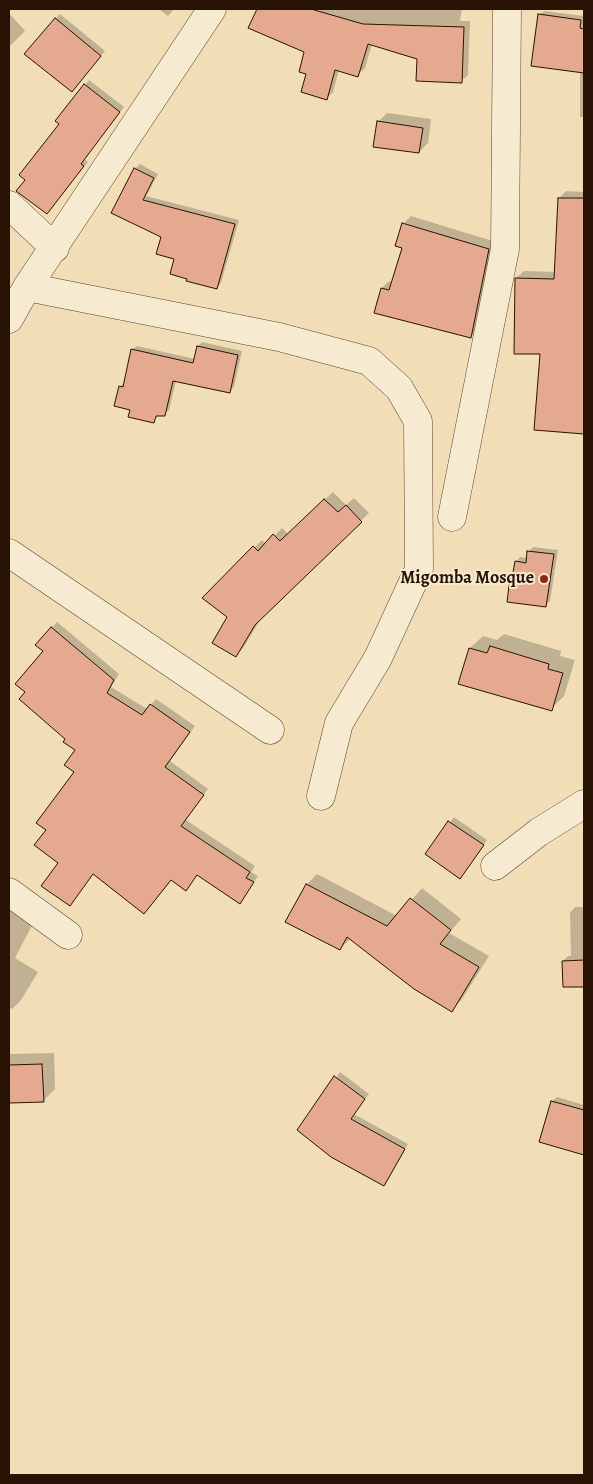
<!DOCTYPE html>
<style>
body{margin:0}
#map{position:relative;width:593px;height:1484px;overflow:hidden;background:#f1deb7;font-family:Alegreya,serif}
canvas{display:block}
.frame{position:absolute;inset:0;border:10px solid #281204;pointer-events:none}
</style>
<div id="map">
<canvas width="593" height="1484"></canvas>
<div class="frame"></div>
</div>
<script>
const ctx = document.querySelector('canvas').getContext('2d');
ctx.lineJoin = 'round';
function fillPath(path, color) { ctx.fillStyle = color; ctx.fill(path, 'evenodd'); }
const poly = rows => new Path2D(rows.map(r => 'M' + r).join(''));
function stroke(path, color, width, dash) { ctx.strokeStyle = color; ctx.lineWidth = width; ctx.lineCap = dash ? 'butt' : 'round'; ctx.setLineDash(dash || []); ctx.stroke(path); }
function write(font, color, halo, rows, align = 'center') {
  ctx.font = font + ' Alegreya,serif'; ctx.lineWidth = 4; ctx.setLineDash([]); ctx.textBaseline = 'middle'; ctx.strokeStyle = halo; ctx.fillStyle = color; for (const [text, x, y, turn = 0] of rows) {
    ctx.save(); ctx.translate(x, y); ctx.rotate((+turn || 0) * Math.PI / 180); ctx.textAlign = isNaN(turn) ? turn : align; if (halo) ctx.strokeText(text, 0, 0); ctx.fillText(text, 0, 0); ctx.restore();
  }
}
fillPath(poly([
 [159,9,174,9,168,16],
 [258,9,462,9,460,21,470,21,468,75,461,81,418,58,372,44,365,68,358,75,339,70,333,92,326,99,307,73,306,52,250,28],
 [544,11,584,16,584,117,580,117,580,71,539,15],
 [9,13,25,31,9,47],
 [60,14,105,51,76,86,26,54],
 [89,80,124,107,84,159,88,162,51,208,26,180,61,124,56,121],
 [387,113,431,119,428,143,419,152,378,122],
 [140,164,158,174,146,196,239,220,221,283,217,288,176,258,162,237,113,212,135,169],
 [566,191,584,192,584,433,535,428,542,353,516,278,524,271,556,272,559,198],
 [411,216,496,242,478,329,471,337,382,288,389,281,392,282,404,247,403,224],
 [202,342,242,351,234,387,229,392,176,381,169,410,164,414,159,414,153,422,131,409,120,387,124,382,132,350,137,346,195,359,198,346],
 [333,492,346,505,354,498,369,513,262,617,243,648,236,656,229,616,203,598,262,540,266,544,282,528,288,534],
 [533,547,558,550,550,601,545,605,511,578,514,576,516,562,520,557,527,558,528,552],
 [57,622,119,674,111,687,147,709,156,699,195,726,170,761,208,789,186,820,255,866,251,872,258,876,240,902,198,874,186,889,172,879,150,907,94,873,69,905,59,863,48,830,76,772,77,749,26,692,44,650,37,644],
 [504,634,561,651,560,656,575,660,564,696,551,709,470,648,483,636,497,640],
 [454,817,487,840,460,877,427,854],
 [317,874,397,916,422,888,461,919,449,933,489,956,462,999,452,1010,351,938,340,949,307,884],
 [9,900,37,916,15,958,38,972,21,1000,12,1009,9,1007],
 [575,907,584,907,584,986,564,986,563,961,568,956,571,956,570,913],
 [54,1053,55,1089,43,1101,9,1102,9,1054],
 [340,1072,369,1094,354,1114,408,1144,388,1180,384,1184,299,1130],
 [557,1097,584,1105,584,1154,540,1141,552,1101]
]), '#0003');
const building = poly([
 [257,9,311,9,363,24,464,27,462,83,416,81,417,59,368,44,358,77,335,70,327,100,301,92,306,74,299,72,304,52,248,28,257,9],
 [538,14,581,20,580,28,584,29,584,73,531,66,538,14],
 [55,18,101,56,72,92,24,54,55,18],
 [84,84,120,112,81,164,84,166,47,214,16,191,25,180,19,175,59,124,55,121,84,84],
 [377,121,423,128,419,153,373,147,377,121],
 [134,168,154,178,143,200,235,224,217,289,186,281,187,279,170,274,174,259,156,254,161,237,111,213,134,168],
 [558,198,584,198,584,434,534,430,540,354,514,354,515,278,554,279,558,198],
 [402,223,489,249,471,338,374,313,381,288,389,290,402,248,395,246,402,223],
 [197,346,238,355,230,393,173,381,165,416,156,416,154,423,128,417,130,410,114,406,119,386,123,387,131,349,193,363,197,346],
 [324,499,338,512,346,505,362,522,255,625,236,657,212,643,227,617,202,598,253,546,258,551,273,534,280,541,324,499],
 [527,551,554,554,546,607,507,602,510,578,512,578,515,561,526,563,527,551],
 [51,627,114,680,107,693,142,715,150,704,190,732,165,767,204,795,181,826,250,872,246,878,254,882,240,904,197,875,186,891,171,880,144,914,93,874,70,906,41,886,58,863,34,845,46,830,36,823,74,772,64,765,75,750,63,742,65,739,19,699,25,692,15,684,43,651,35,645,51,627],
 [490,646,549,664,548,669,563,673,552,711,458,684,469,648,487,653,490,646],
 [448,821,484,845,460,879,425,854,448,821],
 [306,884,387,926,410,898,451,930,440,944,479,967,452,1012,414,989,347,937,340,950,285,922,306,884],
 [584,960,584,987,563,987,562,961,584,960],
 [42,1064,44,1102,9,1103,9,1065,42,1064],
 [334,1076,365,1099,351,1119,405,1149,384,1186,331,1157,297,1130,334,1076],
 [551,1101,584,1110,584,1155,539,1142,551,1101]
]);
fillPath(building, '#e5a990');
stroke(building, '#281204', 1);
const minor = poly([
 [9,205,55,248],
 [27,287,279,337,369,361,399,388,418,421,419,569,378,658,339,723,321,796],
 [9,319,27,287,212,9],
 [452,517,505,249,507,9],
 [9,553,270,730],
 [495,866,539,832,584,804],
 [9,892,68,935]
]);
stroke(minor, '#5a4531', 29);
stroke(minor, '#f6ead0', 28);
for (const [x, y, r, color] of [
 [544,579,5,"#8f2418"]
]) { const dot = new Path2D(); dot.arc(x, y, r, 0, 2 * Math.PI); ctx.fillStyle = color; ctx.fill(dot); stroke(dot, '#f6ead0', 2); }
write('bold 18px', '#281204', '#f6ead0', [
 ["Migomba Mosque",534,579]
], 'right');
</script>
